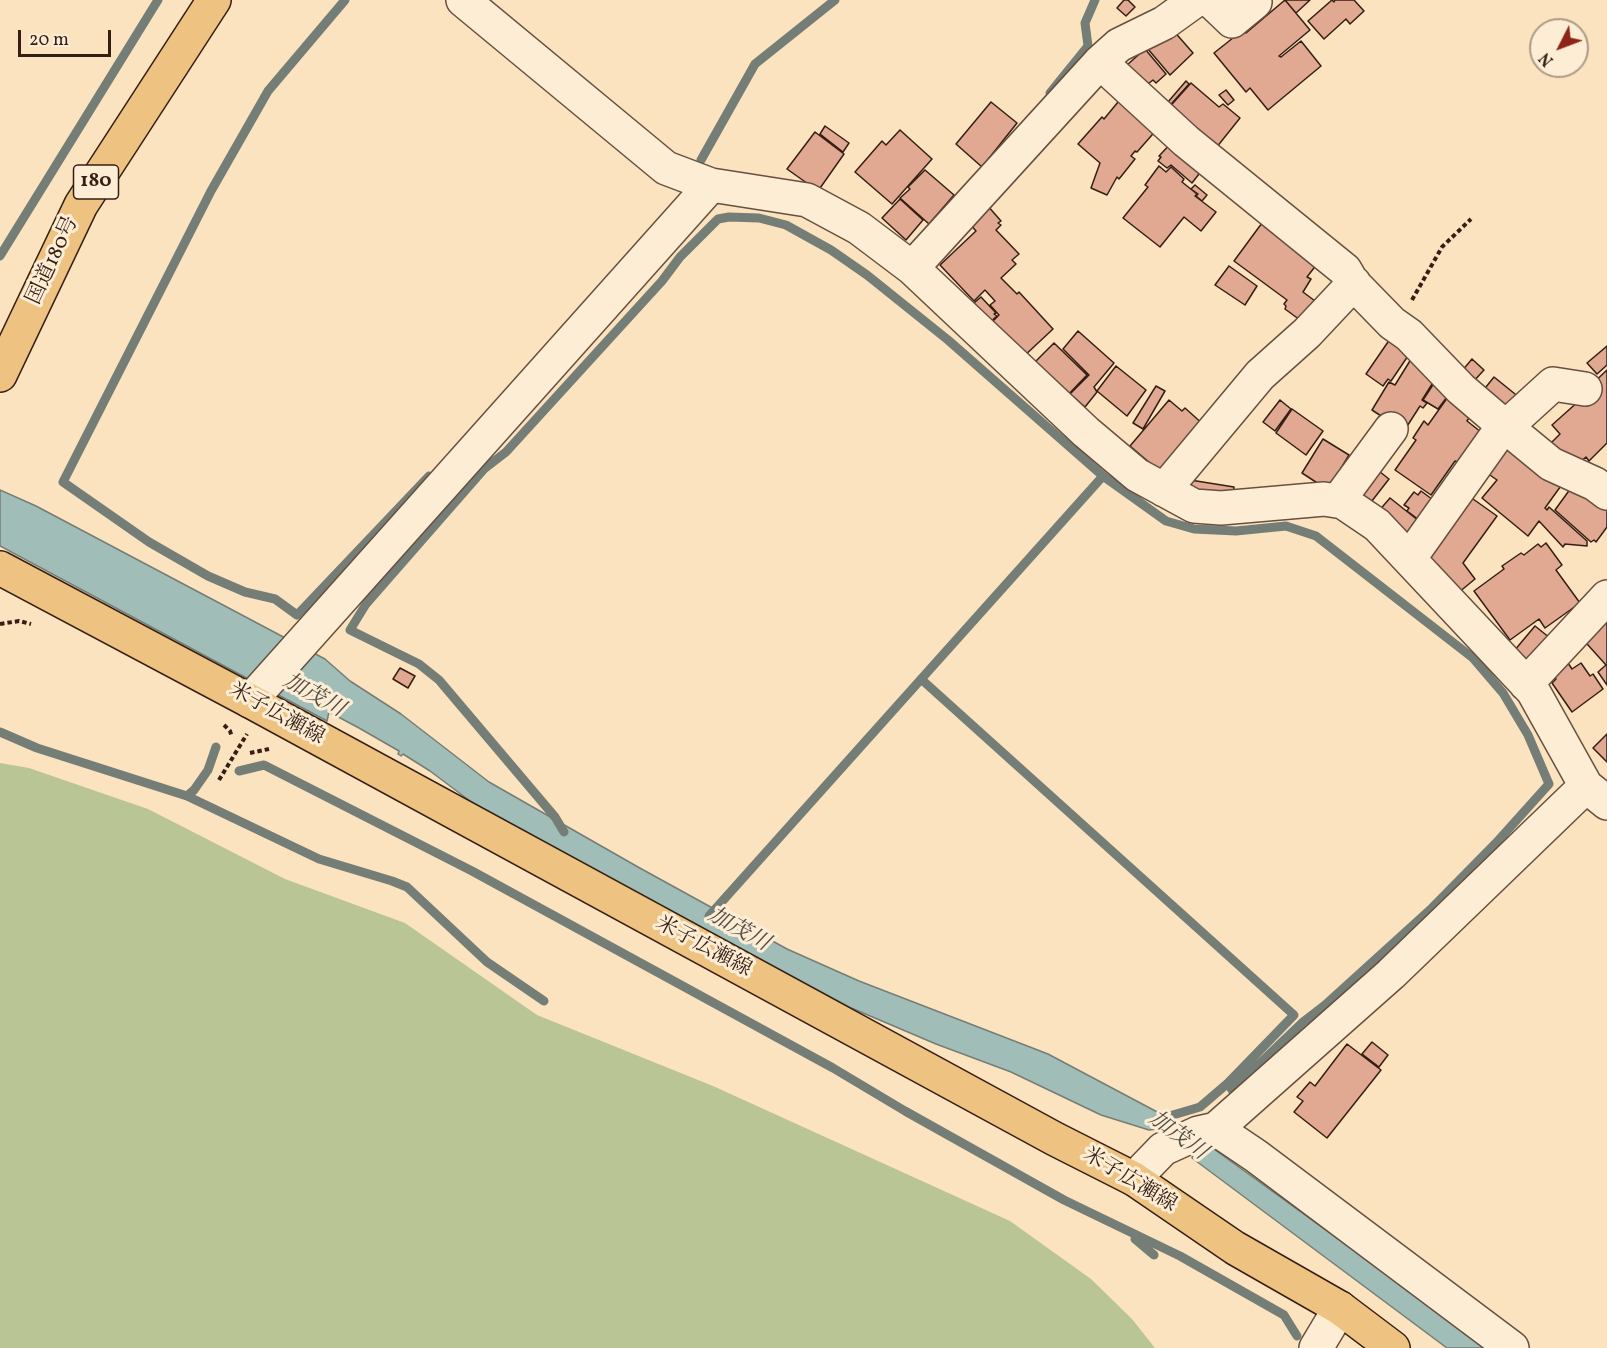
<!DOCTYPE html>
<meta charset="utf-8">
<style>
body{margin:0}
#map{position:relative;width:1607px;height:1348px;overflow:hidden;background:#fce3bf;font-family:Vollkorn,serif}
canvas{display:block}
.north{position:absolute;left:1529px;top:18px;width:60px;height:60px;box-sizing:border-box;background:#fdedd5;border:2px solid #ad9b88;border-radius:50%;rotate:228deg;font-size:16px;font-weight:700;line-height:24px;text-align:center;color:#351f15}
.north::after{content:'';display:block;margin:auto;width:21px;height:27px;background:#8f2418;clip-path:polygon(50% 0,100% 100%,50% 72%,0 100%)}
.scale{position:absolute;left:18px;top:30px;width:93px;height:27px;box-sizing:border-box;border:3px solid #351f15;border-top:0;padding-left:8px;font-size:18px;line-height:21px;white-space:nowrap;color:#351f15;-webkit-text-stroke:4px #fdedd5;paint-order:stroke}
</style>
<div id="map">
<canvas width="1607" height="1348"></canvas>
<div class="north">N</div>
<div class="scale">20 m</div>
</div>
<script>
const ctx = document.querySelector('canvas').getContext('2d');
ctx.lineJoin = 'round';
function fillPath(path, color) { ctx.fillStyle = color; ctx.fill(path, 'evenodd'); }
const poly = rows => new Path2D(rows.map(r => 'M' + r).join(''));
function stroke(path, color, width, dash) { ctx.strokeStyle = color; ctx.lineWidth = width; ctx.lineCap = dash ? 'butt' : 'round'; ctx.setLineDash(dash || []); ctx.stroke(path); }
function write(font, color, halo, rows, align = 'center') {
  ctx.font = font + ' Vollkorn,"Noto Serif JP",serif'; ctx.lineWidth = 6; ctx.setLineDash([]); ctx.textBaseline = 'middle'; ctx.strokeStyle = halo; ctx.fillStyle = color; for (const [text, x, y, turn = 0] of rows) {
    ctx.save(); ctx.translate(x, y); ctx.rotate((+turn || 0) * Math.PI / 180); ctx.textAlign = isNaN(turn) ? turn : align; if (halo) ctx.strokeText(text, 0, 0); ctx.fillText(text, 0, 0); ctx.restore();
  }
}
fillPath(poly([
 [0,763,29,768,148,809,285,879,405,923,537,1015,713,1086,1010,1221,1091,1279,1132,1319,1155,1348,0,1348]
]), '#bac596');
const water = poly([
 [0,490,36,506,325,659,350,681,401,714,489,782,638,867,787,949,859,981,1048,1054,1178,1123,1489,1348,1447,1348,1192,1158,1193,1153,1157,1129,1149,1130,1101,1115,1011,1072,936,1044,849,1007,478,807,430,771,403,754,401,756,398,754,399,751,359,728,329,712,327,721,0,546,0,490]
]);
fillPath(water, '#a0bdb7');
stroke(water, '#757e76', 1.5);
stroke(poly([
 [345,0,268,91,211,191,63,482,149,542,208,576,245,592,275,599,297,615,429,476],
 [1050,93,1088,46,1085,23,1095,0],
 [701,160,755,64,835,0],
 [0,256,158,0],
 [921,679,1294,1015,1228,1083,1200,1107,1156,1120],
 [0,732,37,748,187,796,319,859,392,881,407,887,487,962,544,1001],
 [239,771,264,765,472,871,833,1068,905,1111,1064,1200,1180,1256,1284,1315,1297,1336],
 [187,796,194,790,208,770,216,747],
 [564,832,555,817,439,680,419,664,350,630,366,604,484,469,506,452,662,281,680,257,718,219,729,217,759,218,786,225,831,250,867,275,948,340,1103,476,1166,521,1194,529,1236,531,1286,526,1316,536,1473,658,1503,693,1528,735,1549,784,1496,843,1432,908,1325,1005,1303,1022,1232,1090,1228,1083],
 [709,916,1103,476],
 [1135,1239,1154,1255]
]), '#757e76', 9);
const building = poly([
 [1124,0,1128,0,1135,7,1126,16,1117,8,1124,0],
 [1285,0,1310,30,1279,56,1281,57,1301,41,1321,66,1268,110,1250,88,1246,92,1214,53,1243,30,1246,33,1285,0],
 [1285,0,1310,0,1296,13,1285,0],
 [1332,0,1334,2,1335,0,1354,0,1364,11,1350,24,1346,19,1324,39,1308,21,1332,0],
 [1172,29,1193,53,1170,75,1148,49,1172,29],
 [1145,49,1166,74,1156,83,1153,80,1144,87,1127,65,1145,49],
 [1186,81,1189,84,1165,111,1162,109,1186,81],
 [1191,83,1219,107,1223,104,1240,118,1212,153,1164,113,1191,83],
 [1226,90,1234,100,1228,105,1219,95,1226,90],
 [1123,96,1159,127,1137,152,1135,151,1131,156,1135,159,1119,179,1117,177,1107,195,1091,188,1100,163,1078,144,1102,117,1104,119,1123,96],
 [991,102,1017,123,982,167,956,144,991,102],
 [825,126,849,143,843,152,820,134,825,126],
 [900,130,932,159,892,204,855,172,882,141,886,145,900,130],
 [815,132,844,154,818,191,787,169,815,132],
 [1175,139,1206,165,1192,183,1171,165,1167,168,1158,161,1161,157,1159,156,1175,139],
 [1159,166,1166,172,1171,167,1184,179,1182,182,1197,194,1195,196,1216,212,1201,231,1184,217,1160,247,1123,218,1148,187,1145,185,1159,166],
 [925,170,954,195,929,224,900,198,910,189,908,187,925,170],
 [1195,185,1207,195,1202,201,1196,196,1198,194,1191,189,1195,185],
 [900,199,923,220,906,240,882,218,900,199],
 [987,205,1001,221,998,223,1001,225,996,230,1019,254,1012,260,1016,264,1001,278,1017,294,1019,292,1053,329,1022,358,990,324,999,315,990,305,995,301,985,290,974,301,940,265,976,231,968,222,987,205],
 [1262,223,1317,264,1307,277,1311,279,1303,292,1315,301,1300,320,1285,309,1286,306,1284,304,1287,300,1234,261,1262,223],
 [1229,266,1257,286,1245,305,1215,285,1229,266],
 [981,297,996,313,994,314,997,316,989,323,967,309,981,297],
 [1078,331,1114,363,1094,387,1097,392,1085,407,1070,394,1089,375,1063,349,1078,331],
 [1390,339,1410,353,1391,381,1388,379,1383,386,1366,374,1390,339],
 [1054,343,1087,375,1066,397,1032,365,1054,343],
 [1607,346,1607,365,1597,374,1587,363,1607,346],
 [1413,356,1439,373,1422,400,1427,403,1423,408,1420,406,1404,431,1372,410,1389,382,1395,385,1413,356],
 [1472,359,1484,370,1473,382,1461,372,1472,359],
 [1116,366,1146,390,1127,416,1097,391,1116,366],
 [1607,370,1607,443,1589,461,1586,457,1574,467,1549,445,1560,434,1552,425,1590,391,1588,388,1607,370],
 [1440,374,1450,393,1438,409,1423,400,1440,374],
 [1494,377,1520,398,1504,418,1478,397,1494,377],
 [1156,386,1165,391,1143,429,1133,423,1156,386],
 [1450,394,1474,410,1467,421,1481,432,1460,463,1455,461,1431,495,1395,470,1416,440,1413,438,1424,421,1428,425,1450,394],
 [1169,400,1182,411,1185,408,1205,426,1164,475,1130,446,1169,400],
 [1280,400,1291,409,1275,431,1263,422,1280,400],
 [1292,409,1323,431,1306,455,1276,433,1292,409],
 [1323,439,1349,455,1328,490,1302,473,1323,439],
 [1513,442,1563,483,1545,508,1547,510,1549,507,1587,541,1587,546,1565,544,1563,547,1539,521,1528,536,1482,498,1497,480,1487,473,1513,442],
 [1375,468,1389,479,1368,506,1353,494,1375,468],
 [1184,479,1234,487,1233,498,1182,489,1184,479],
 [1576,481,1607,506,1607,527,1596,542,1594,540,1591,542,1555,510,1576,481],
 [1421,491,1440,505,1426,525,1407,511,1409,508,1404,505,1414,492,1418,495,1421,491],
 [1466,494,1497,516,1463,563,1475,579,1458,593,1437,568,1439,566,1425,556,1466,494],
 [1390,498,1424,525,1412,541,1377,513,1390,498],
 [1546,543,1562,565,1556,570,1580,603,1545,628,1539,619,1510,640,1474,591,1504,569,1502,566,1521,553,1524,555,1538,544,1541,547,1546,543],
 [1607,611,1607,685,1598,672,1606,665,1579,635,1607,611],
 [1535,626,1555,642,1534,667,1514,651,1535,626],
 [1568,663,1572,669,1581,663,1590,676,1593,674,1603,689,1572,712,1552,683,1556,679,1552,674,1568,663],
 [400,668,415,676,408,688,393,679,400,668],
 [1607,734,1607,762,1593,748,1607,734],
 [1372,1042,1388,1055,1379,1067,1362,1054,1372,1042],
 [1347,1044,1381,1070,1327,1138,1294,1112,1303,1101,1297,1097,1310,1082,1315,1086,1347,1044]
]);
fillPath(building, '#e2a992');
stroke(building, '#351f15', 1.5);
const minor = poly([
 [463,0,666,168,711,185,807,200,859,228,912,268,1086,432,1137,475,1194,506,1221,508,1324,499,1343,502,1377,525,1533,691,1586,786,1607,803],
 [1210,0,1232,21,1255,2],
 [1100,62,1186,141,1345,270,1352,282,1392,323,1409,335,1461,389,1495,418,1551,464,1595,484,1607,493],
 [912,268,1100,62,1119,45,1164,23,1196,0],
 [1164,490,1260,375,1307,333,1354,283],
 [1338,501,1391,429],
 [1409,559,1497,435,1553,384,1585,389],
 [1526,684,1607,597],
 [250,701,711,185],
 [1216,1129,1256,1156,1512,1348],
 [1134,1179,1163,1149,1198,1133,1216,1129,1391,974,1586,786],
 [1316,1348,1340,1308]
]);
const major = poly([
 [0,568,250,701,1055,1139,1134,1179,1235,1248,1340,1308,1393,1348]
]);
const highway = poly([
 [0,375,81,205,214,0]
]);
stroke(minor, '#675040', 36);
stroke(major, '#351f15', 36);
stroke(highway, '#351f15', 36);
stroke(poly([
 [1412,300,1442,247,1471,219],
 [0,624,19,621,31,624],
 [224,725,230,731,232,737],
 [250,753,269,749],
 [219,780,247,734]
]), '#351f15', 4, [4.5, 3]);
stroke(minor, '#fdedd5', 33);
stroke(major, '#eec280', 33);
stroke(highway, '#eec280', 33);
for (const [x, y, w] of [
 [96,182,45]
]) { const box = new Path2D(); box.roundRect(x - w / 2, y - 17, w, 34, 4.5); ctx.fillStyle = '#fdedd5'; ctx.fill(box); stroke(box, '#351f15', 1.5); }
write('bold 20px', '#351f15', null, [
 ["180",96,182]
]);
write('21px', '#351f15', '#fdedd5', [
 ["国道180号",54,261,-65],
 ["米子広瀬線",276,715,29],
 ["米子広瀬線",703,948,28],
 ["米子広瀬線",1129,1181,31]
]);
write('italic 22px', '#554e46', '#fdedd5', [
 ["加茂川",313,697,29],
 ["加茂川",738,931,29],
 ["加茂川",1177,1137,36]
]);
</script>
